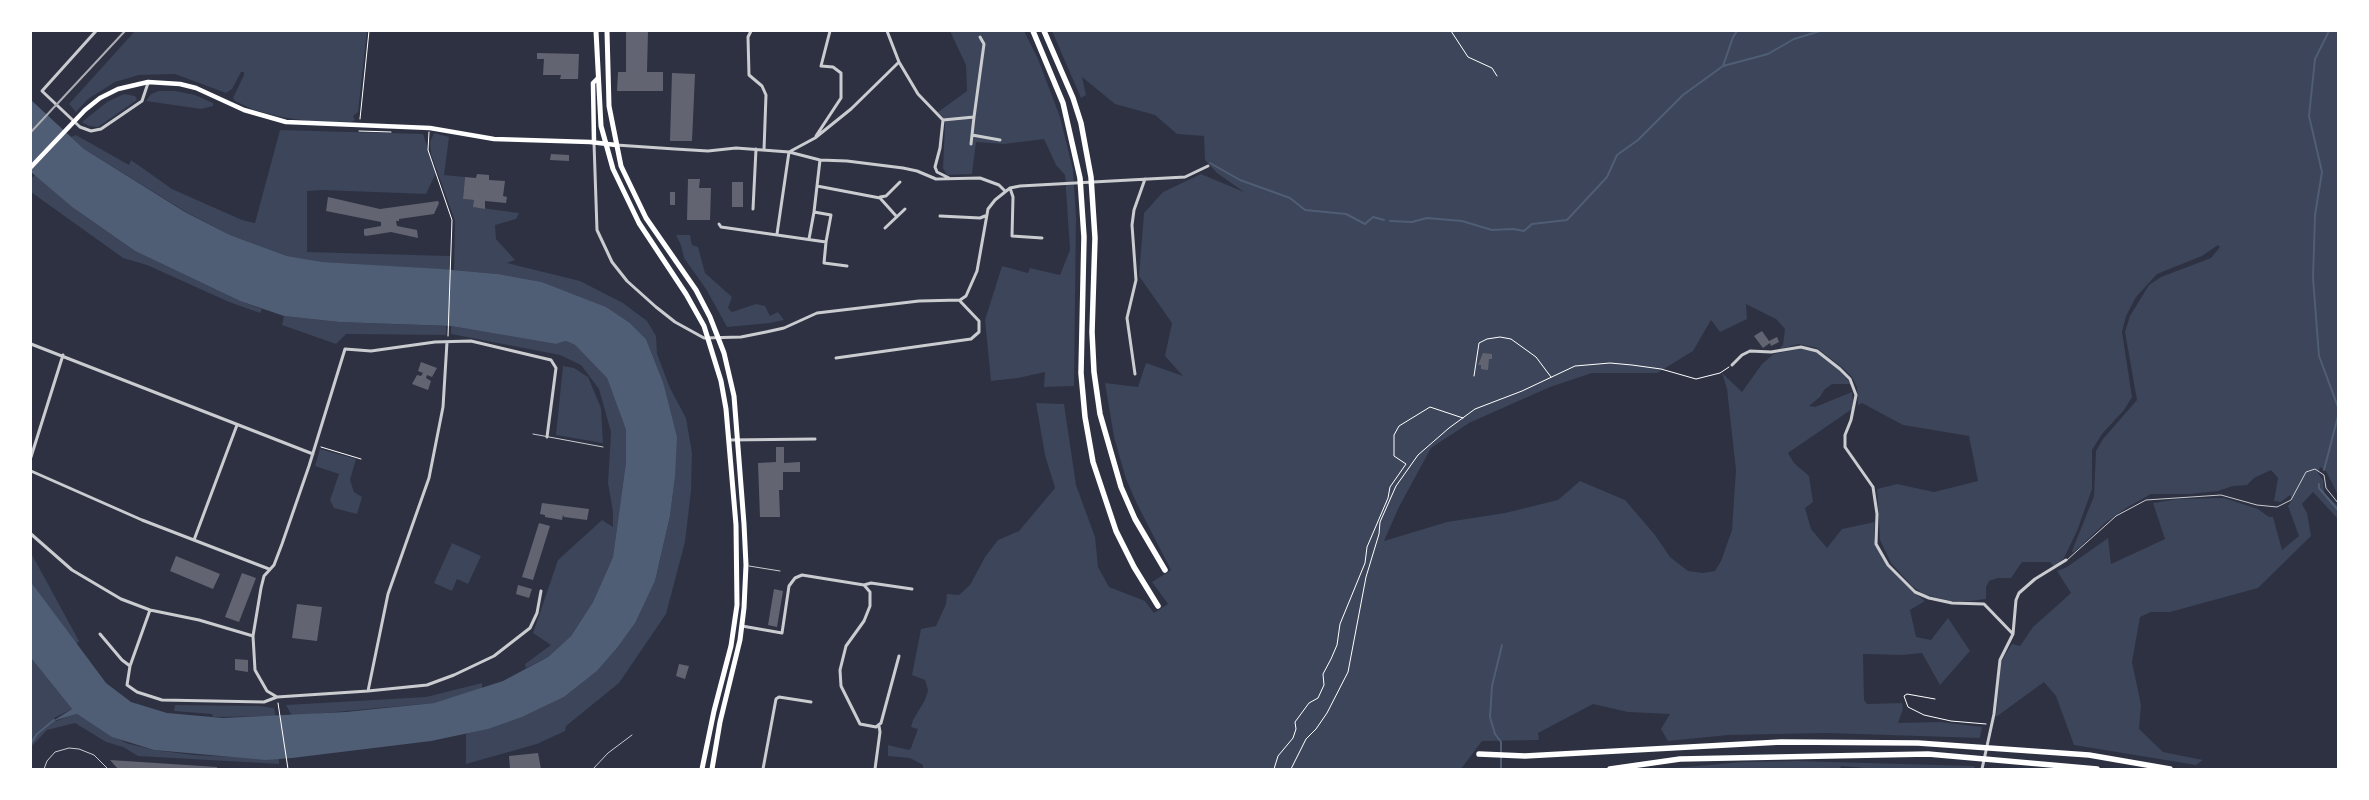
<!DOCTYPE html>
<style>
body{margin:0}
#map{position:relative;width:2369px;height:800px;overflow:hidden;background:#2d3142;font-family:"Public Sans",sans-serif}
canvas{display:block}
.frame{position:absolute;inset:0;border:32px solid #fff;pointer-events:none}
</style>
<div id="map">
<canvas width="2369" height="800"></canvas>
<div class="frame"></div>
</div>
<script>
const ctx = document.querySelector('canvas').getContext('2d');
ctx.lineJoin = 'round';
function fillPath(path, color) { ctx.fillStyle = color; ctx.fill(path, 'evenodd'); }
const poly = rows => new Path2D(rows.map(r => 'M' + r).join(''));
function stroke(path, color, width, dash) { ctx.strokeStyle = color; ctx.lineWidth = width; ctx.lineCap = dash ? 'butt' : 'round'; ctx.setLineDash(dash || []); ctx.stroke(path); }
fillPath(poly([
 [135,31,367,31,358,112,353,116,355,120,351,122,308,121,281,117,254,110,235,101,233,98,244,75,244,72,241,72,232,89,226,93,175,74,139,75,115,82,88,99,76,112,69,104],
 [950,31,1024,31,1038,59,1060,117,1073,170,1076,218,1074,386,1044,387,1045,372,1018,378,991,381,985,320,1002,266,1028,273,1030,268,1060,275,1070,250,1065,175,1056,165,1044,139,1004,144,976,142,972,174,947,175,943,168,945,125,943,117,938,112,967,91,966,65],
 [1052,31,2338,31,2338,495,2326,471,2320,467,2318,473,2323,480,2324,493,2338,506,2338,519,2313,492,2302,504,2307,513,2311,536,2258,588,2170,612,2151,612,2140,617,2132,662,2141,705,2139,729,2163,752,2203,760,2196,765,2074,745,2056,696,2044,682,1996,717,2001,663,2006,653,2012,644,2020,646,2033,627,2071,593,2057,571,2067,567,2108,538,2111,564,2165,539,2153,503,2178,499,2224,498,2258,509,2269,517,2273,517,2282,550,2299,536,2288,506,2292,500,2290,495,2281,502,2274,501,2278,478,2271,470,2254,478,2247,485,2233,486,2218,491,2190,494,2151,494,2126,508,2105,523,2080,547,2073,553,2072,551,2094,496,2096,451,2103,439,2137,400,2125,332,2130,316,2149,285,2161,277,2211,258,2220,247,2218,245,2202,256,2157,274,2136,297,2126,316,2122,332,2132,397,2124,410,2102,434,2092,450,2092,489,2077,531,2064,558,2054,567,2050,562,2022,562,2011,578,1998,578,1989,581,1986,587,1986,599,1971,601,1949,601,1924,594,1913,587,1891,563,1880,540,1877,489,1897,484,1934,492,1978,481,1969,436,1903,425,1862,403,1858,405,1857,387,1852,377,1844,369,1817,348,1799,344,1779,349,1783,345,1785,329,1776,319,1746,304,1747,319,1720,332,1711,320,1693,351,1657,373,1592,373,1550,387,1469,423,1431,448,1399,507,1384,541,1447,522,1505,513,1558,500,1580,481,1625,500,1655,535,1670,557,1688,571,1703,573,1715,571,1721,561,1732,530,1736,470,1727,389,1722,373,1742,392,1762,364,1774,354,1804,348,1815,351,1837,367,1851,384,1832,384,1824,390,1820,397,1809,406,1815,407,1852,392,1853,403,1852,409,1788,453,1794,463,1809,476,1813,502,1805,508,1811,529,1827,548,1842,529,1875,522,1874,537,1886,565,1913,592,1925,601,1910,610,1916,637,1931,640,1948,618,1970,651,1940,685,1922,653,1902,655,1863,654,1864,700,1867,704,1902,703,1903,709,1898,723,1941,722,1982,727,1980,738,1827,733,1728,735,1668,741,1661,729,1670,714,1628,712,1593,704,1538,733,1539,740,1482,741,1461,769,923,769,923,765,910,758,888,756,888,745,909,750,911,748,918,729,911,727,913,720,925,700,928,690,925,680,912,675,921,629,936,626,946,604,947,594,959,595,970,585,985,557,998,540,1019,531,1055,488,1045,455,1036,403,1064,404,1076,485,1095,537,1098,567,1109,587,1145,601,1154,613,1168,604,1152,582,1171,570,1137,504,1126,479,1114,437,1105,383,1138,387,1146,363,1183,376,1165,356,1172,323,1139,276,1144,213,1163,192,1201,174,1244,192,1217,173,1205,160,1204,136,1177,134,1155,115,1115,104,1082,77,1086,95,1081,98],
 [159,91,175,91,195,95,213,103,213,106,201,109,146,101,151,94],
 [124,94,135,96,137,100,98,127,89,126,82,122,107,102],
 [280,130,423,134,436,173,426,194,322,190,307,191,307,252,450,256,450,270,323,262,287,256,230,235,186,212,84,149,71,137,76,135,129,165,131,160,172,189,242,220,255,223],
 [434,133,449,137,444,175,465,177,463,199,474,200,474,207,519,213,516,219,495,225,496,239,515,260,507,263,580,281,623,303,647,321,656,336,657,354,670,388,686,418,692,453,691,491,685,542,666,614,619,683,566,726,565,731,537,744,466,764,466,734,521,717,564,697,597,671,617,648,634,623,655,581,670,516,675,477,663,382,646,339,630,323,605,307,542,282,498,274,454,270,455,221,431,154,430,142],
 [35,175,72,207,135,251,240,301,262,309,260,313,229,302,147,265,123,258,31,192,31,179],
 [676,235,690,235,692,245,698,247,705,273,732,297,728,308,732,312,756,304,765,306,770,316,778,312,784,320,770,323,727,327,706,289,684,258,681,245],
 [284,316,339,322,446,326,446,335,346,334,336,344,282,325],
 [451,326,556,344,566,341,575,345,607,378,626,430,626,462,613,557,593,602,571,636,548,657,526,668,525,664,551,645,533,633,558,560,602,520,613,527,613,512,608,483,611,432,599,389,581,365,560,355,451,334],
 [563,366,574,368,588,377,601,408,603,443,556,435],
 [320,449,356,459,350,480,354,492,362,497,357,514,334,508,330,500,339,474,315,466],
 [452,543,481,556,468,584,457,579,452,591,434,583],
 [31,553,79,641,76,644,31,582],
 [31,658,72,709,54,718,56,721,77,714,126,743,154,750,194,755,279,759,279,764,138,756,123,747,106,742,75,723,47,730,31,747],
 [482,683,482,689,434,703,292,716,286,705,426,697],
 [175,705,259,706,274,708,276,716,213,717,212,714,174,711],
 [1796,761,1974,766,1975,769,1875,769,1841,766,1840,769,1664,769,1742,762]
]), '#3c4559');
fillPath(poly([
 [31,100,84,149,185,212,230,235,287,256,323,262,442,269,498,274,542,282,606,307,630,323,646,339,663,382,677,437,675,477,670,516,655,581,635,623,617,648,597,671,564,697,522,717,488,729,431,741,292,758,266,760,154,750,112,737,77,714,53,721,72,709,31,658,31,582,106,683,131,702,167,713,223,718,346,712,434,703,503,681,548,657,571,636,593,602,613,557,626,462,626,430,607,378,575,345,566,341,556,344,451,326,339,322,284,316,240,301,135,251,72,207,31,172]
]), '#4f5d75');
stroke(poly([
 [2329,31,2315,59,2309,116,2322,172,2315,215,2313,278,2319,356,2338,407],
 [1723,66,1733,37,1737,31],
 [1210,163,1240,180,1290,198,1305,210,1346,214,1365,224,1373,217,1384,220],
 [1390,221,1412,222,1427,218,1462,221,1492,230,1513,229,1524,231,1532,224,1567,220,1607,177,1617,155,1638,140,1683,95,1723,66,1768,54,1794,39,1820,31],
 [2324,470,2338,416],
 [2319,484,2319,488,2338,510],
 [31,743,37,734,54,720],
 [1501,769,1501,742,1495,734,1490,717,1492,686,1502,645]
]), '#4f5d75', 2);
fillPath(poly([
 [626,31,648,31,647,72,663,72,663,91,617,91,618,72,626,72],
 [537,53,579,54,578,79,560,79,561,75,543,75,544,59,537,59],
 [672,73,695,74,692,141,670,141],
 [551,154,569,155,569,161,550,160],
 [477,174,489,175,489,180,505,181,503,196,507,197,506,203,485,201,485,209,473,207,474,200,463,199,465,177,476,178],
 [688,179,700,179,699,188,711,188,710,220,687,220],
 [732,182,743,182,743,207,732,207],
 [670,192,675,192,675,205,670,205],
 [328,197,380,209,438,201,439,203,434,214,399,219,399,221,396,221,397,226,417,230,418,238,391,232,366,236,364,235,364,229,381,226,381,222,326,211],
 [1762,331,1769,341,1777,337,1779,342,1771,346,1770,343,1763,348,1754,336],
 [1483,353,1492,354,1492,359,1489,359,1488,370,1481,369,1481,365,1478,365],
 [421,362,437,368,432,377,427,375,426,378,431,381,428,390,412,384,417,375,421,376,423,373,418,371],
 [776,447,784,447,784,463,800,462,800,472,783,472,783,490,779,490,780,517,760,517,758,463,776,462],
 [542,503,589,509,587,520,564,517,563,515,562,520,545,517,545,515,540,514],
 [539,523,550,526,533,580,522,577],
 [176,556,220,574,213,589,170,571],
 [242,573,256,578,239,622,225,617],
 [518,585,532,589,529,598,516,594],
 [774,589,783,591,777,627,768,625],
 [297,604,322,607,317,641,292,638],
 [235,659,248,660,248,672,235,670],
 [679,664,689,666,685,679,676,676],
 [538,753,541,769,510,769,509,756],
 [110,760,217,767,217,769,118,769]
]), '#626471');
stroke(poly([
 [1451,31,1468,57,1492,68,1497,76],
 [360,119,369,31],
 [359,131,391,132],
 [429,132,428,150,452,220,448,336],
 [1474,376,1479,343,1487,339,1500,337,1511,339,1536,357,1551,377],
 [321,447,361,459],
 [1935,699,1907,694,1904,696,1908,707,1924,715,1951,721,1986,724],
 [278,703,288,769],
 [1274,769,1278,756,1293,738,1296,729,1295,722,1309,703,1318,698,1324,685,1323,674,1331,659,1337,645,1340,624,1365,563,1367,547,1388,498,1390,487,1406,464,1394,456,1394,435,1399,426,1430,407,1463,418],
 [1291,769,1306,739,1316,729,1327,713,1348,672,1366,577,1379,534,1380,522,1396,486,1418,455,1449,428,1475,409,1522,391,1575,366,1610,363,1632,365,1661,369,1696,379,1720,373,1729,367]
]), '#fff', 1);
stroke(poly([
 [533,434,603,447],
 [2067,560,2116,516,2146,500,2221,495,2257,505,2277,507,2291,500,2306,472,2315,469,2324,475,2326,488,2338,503],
 [749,566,780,571],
 [44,769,47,761,55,752,69,748,79,749,94,755,108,769],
 [593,769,608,753,632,735]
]), '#caccd0', 1);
stroke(poly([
 [96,31,42,91,80,127,91,131,101,129,142,101,148,83],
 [751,31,748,37,749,75,762,86,766,95,764,150],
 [899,62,918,94,943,120,940,148,935,167,937,172,949,178],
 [943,120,974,117,984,44,980,37],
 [972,135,1000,140],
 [816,136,841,98,841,73,833,67,821,66,830,31],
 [594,143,597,230,612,262,627,281,656,307,675,322,704,338,741,337,766,332,784,328,817,313,919,301,960,300,966,296,977,271,988,209,995,200,1010,188,1020,186,1185,177,1208,166],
 [971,144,974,117],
 [616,145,675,149,708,151,736,148,789,152,820,160,847,161,903,168,917,171,936,179,980,178,999,185,1005,191],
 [820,160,814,212,831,215,826,242],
 [817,186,880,198,897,217],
 [1010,188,1013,197,1012,236,1042,238],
 [880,197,886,196,900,182],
 [753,209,756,149],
 [940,216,980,218,985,216],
 [719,224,721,227,826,242,824,263,847,266],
 [885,228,905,209],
 [777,234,789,152,815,138,851,109,899,62,887,31],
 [809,239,814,212],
 [31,344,313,454],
 [836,358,971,339,979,332,979,321,960,301],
 [1732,365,1742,355,1750,351,1771,352,1801,347,1817,351,1840,369,1850,379,1856,395,1851,420,1845,435,1845,447,1873,487,1877,514,1876,544,1888,565,1915,592,1929,598,1952,603,1984,604,2013,634],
 [1135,374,1127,318,1136,280,1132,225,1134,210,1145,179],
 [729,440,815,439],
 [31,457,63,355],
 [31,471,142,520,269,569],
 [31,534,72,570,121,599,150,610,199,620,253,636],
 [194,540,237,425],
 [864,585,870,592,870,606,864,621,846,646,840,670,841,686,860,724,876,727,881,723,899,656],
 [150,610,130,666,127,685,137,692,162,700,264,702,277,697,368,691,427,685,454,675,494,656,530,628,537,613,541,591],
 [742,626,782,633,789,586,795,578,802,575,864,585,871,583,912,589],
 [100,634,122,660,130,666],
 [368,691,388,594,429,478,443,407,447,342],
 [277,697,267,691,255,670,253,636,261,588,264,576,274,565,282,544,309,466,345,349,371,351,435,342,471,341,551,360,556,368,547,437],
 [763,769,776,699,779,697,811,702],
 [875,769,880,732,879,726],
 [1982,769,1994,714,2000,660,2013,634,2016,600,2019,593,2035,579,2066,560]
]), '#caccd0', 3);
stroke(poly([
 [594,142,593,83,597,79],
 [31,167,85,110,100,98,118,89,148,82,180,84,196,88,244,110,286,122,430,128,494,139,590,142,616,145]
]), '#fff', 4.5);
stroke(poly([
 [596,31,601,126,613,169,639,223,686,294,704,326,721,381,726,409,736,525,737,605,731,646,714,711,702,769],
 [607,31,609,106,621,166,646,218,696,290,710,317,724,353,734,396,744,524,746,565,744,608,740,640,720,722,712,769]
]), '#fff', 5);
stroke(poly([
 [1033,31,1063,103,1080,178,1084,237,1081,373,1085,417,1093,462,1116,531,1134,567,1158,606],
 [1044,31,1073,98,1081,123,1091,177,1095,238,1092,332,1094,372,1100,414,1121,487,1135,519,1165,570],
 [1479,754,1525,756,1781,742,1918,743,2089,755,2170,769],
 [1610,769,1680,759,1928,754,2097,769]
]), '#fff', 5.5);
stroke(poly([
 [31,132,125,31]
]), '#abadb3', 2);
</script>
